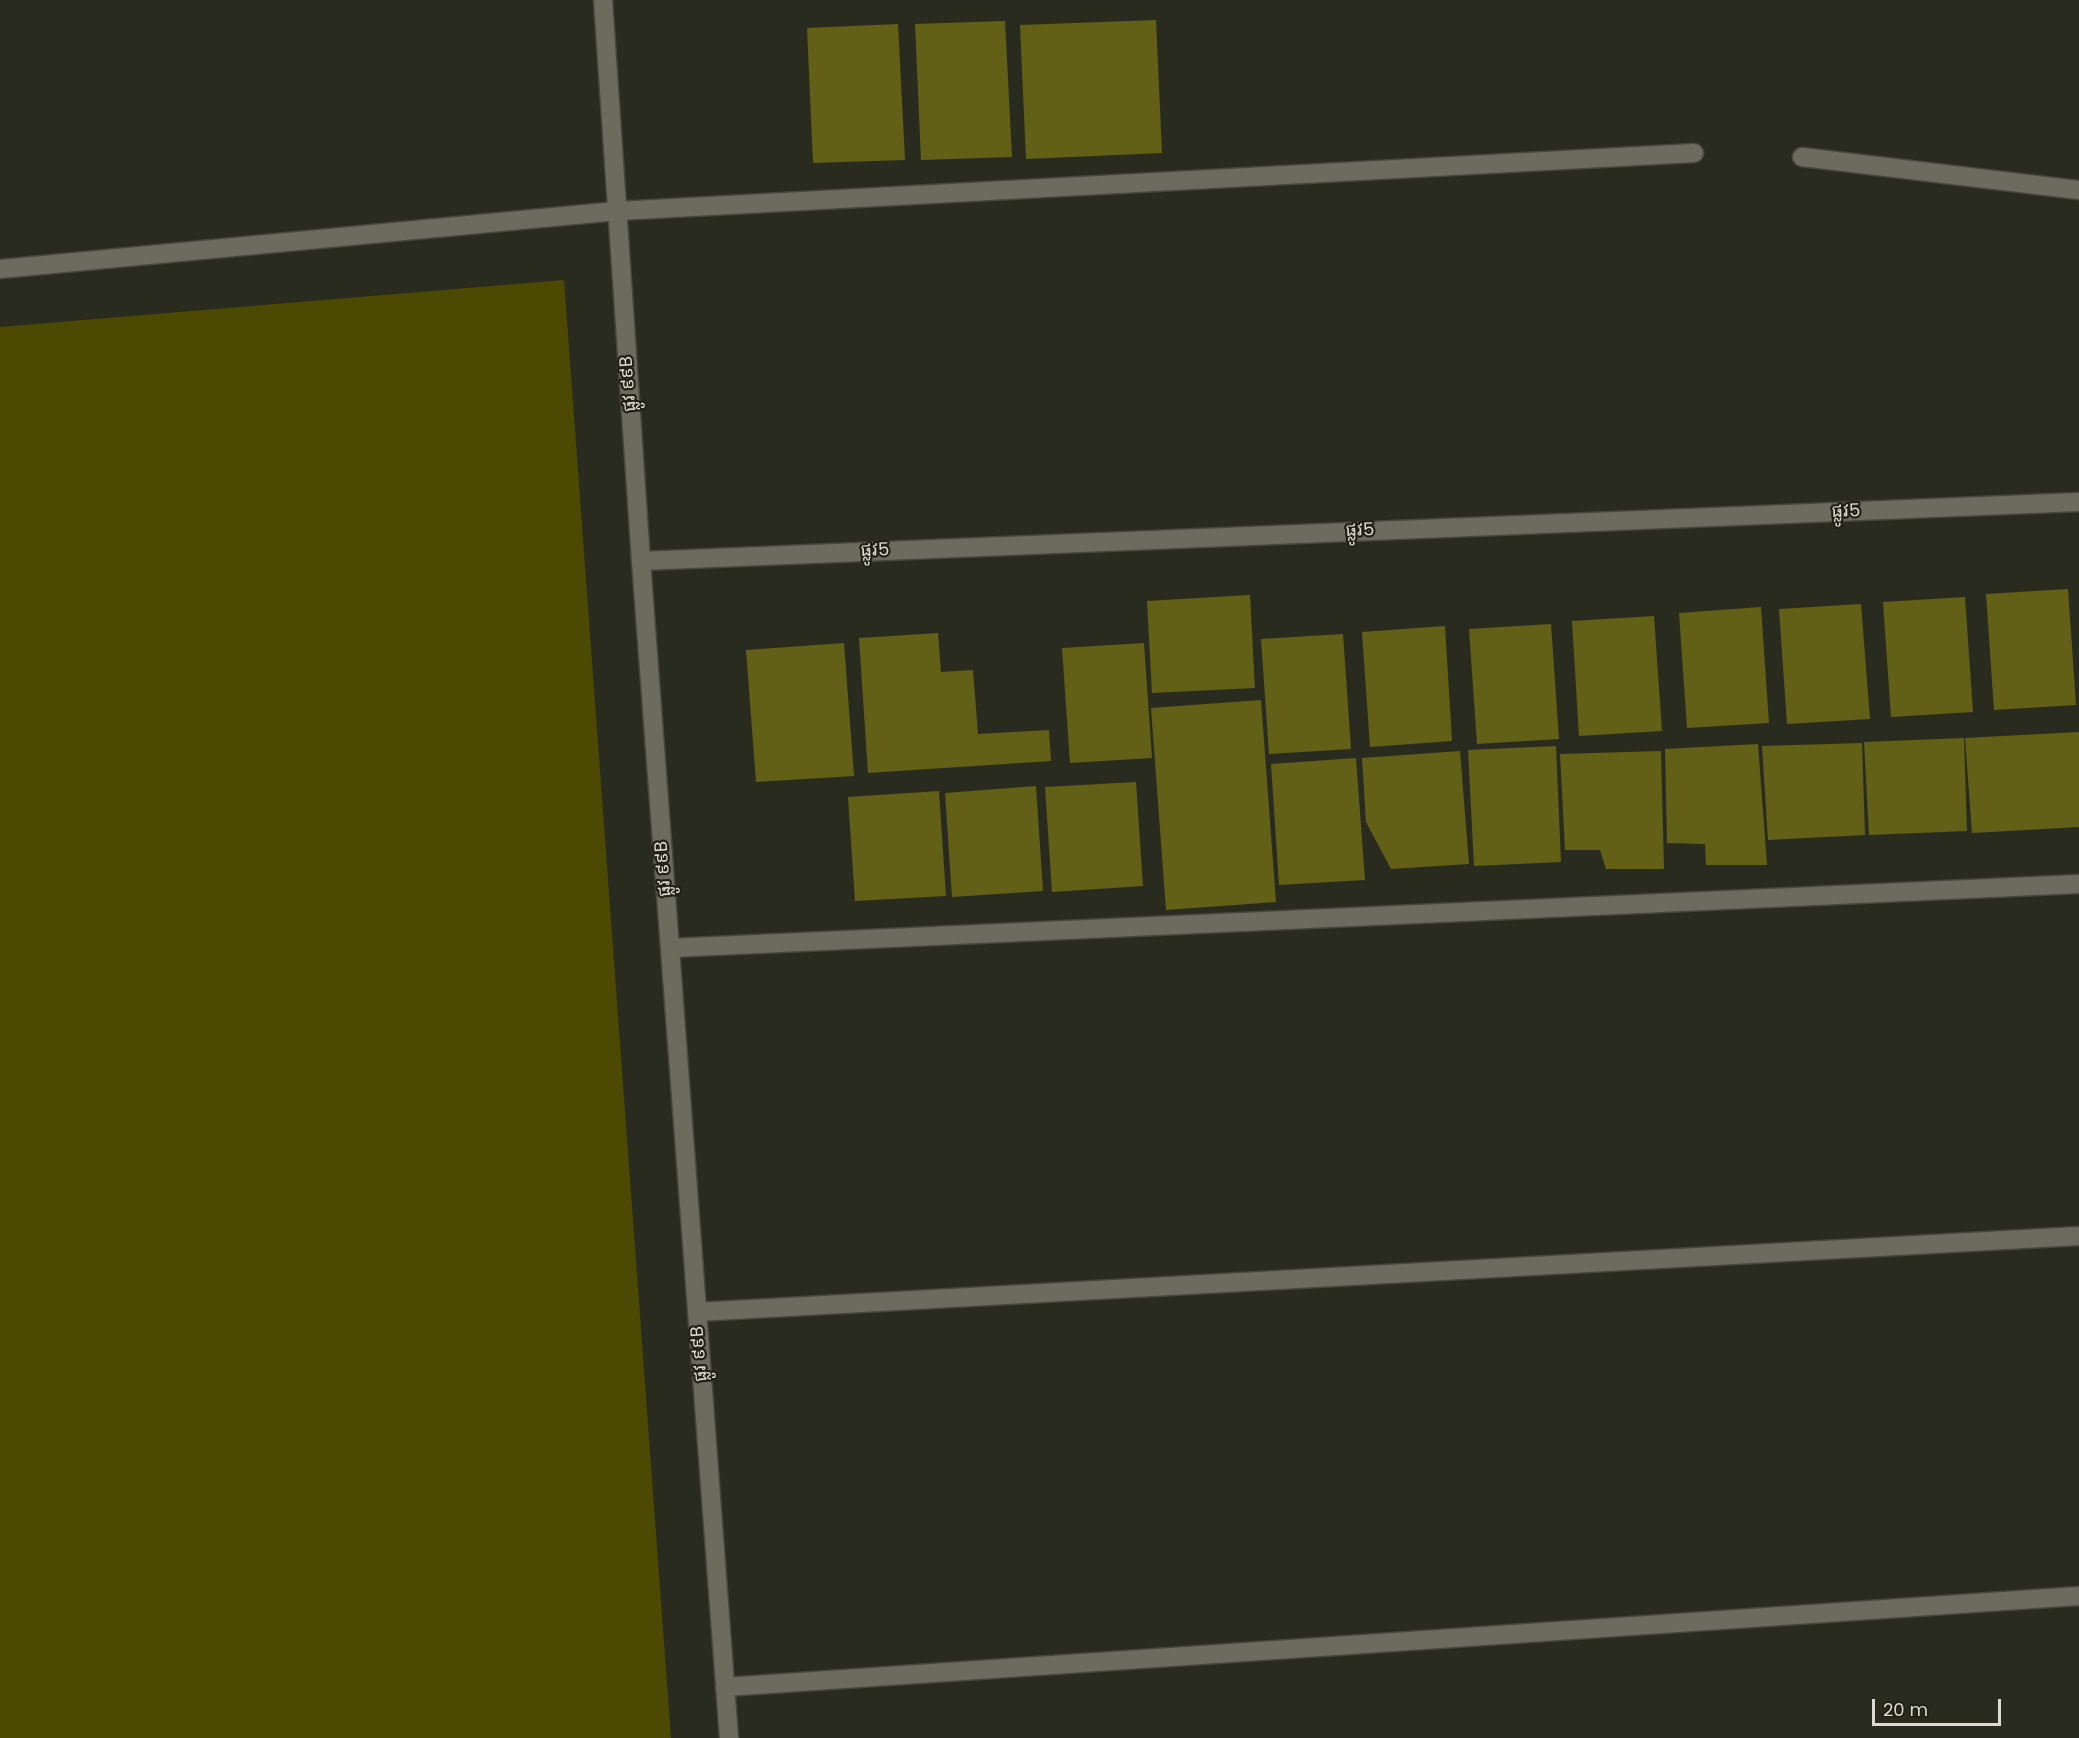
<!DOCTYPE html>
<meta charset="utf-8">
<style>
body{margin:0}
#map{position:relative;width:2079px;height:1738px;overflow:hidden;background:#2a2b1f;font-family:Poppins,sans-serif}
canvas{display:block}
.scale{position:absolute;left:1872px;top:1699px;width:129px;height:27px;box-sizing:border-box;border:3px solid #dbdbd3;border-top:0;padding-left:8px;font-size:18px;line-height:21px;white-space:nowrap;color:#dbdbd3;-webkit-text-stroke:4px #212115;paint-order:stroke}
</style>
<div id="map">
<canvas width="2079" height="1738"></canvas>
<div class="scale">20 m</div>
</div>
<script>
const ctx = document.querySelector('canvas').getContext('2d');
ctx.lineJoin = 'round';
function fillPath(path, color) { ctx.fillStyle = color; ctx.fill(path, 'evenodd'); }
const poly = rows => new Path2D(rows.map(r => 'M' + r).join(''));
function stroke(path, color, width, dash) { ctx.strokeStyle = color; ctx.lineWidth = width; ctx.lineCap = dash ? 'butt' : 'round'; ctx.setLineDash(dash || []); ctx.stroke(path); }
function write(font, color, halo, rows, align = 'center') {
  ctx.font = font + ' Poppins,"Noto Sans Khmer",sans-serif'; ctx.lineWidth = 4.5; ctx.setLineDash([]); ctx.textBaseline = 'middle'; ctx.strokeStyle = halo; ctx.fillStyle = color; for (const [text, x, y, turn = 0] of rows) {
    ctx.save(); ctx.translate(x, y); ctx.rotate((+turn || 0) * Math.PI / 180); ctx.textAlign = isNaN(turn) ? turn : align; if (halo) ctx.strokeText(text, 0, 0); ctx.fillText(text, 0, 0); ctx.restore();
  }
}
fillPath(poly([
 [564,280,671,1738,0,1738,0,327]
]), '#4c4a02');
fillPath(poly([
 [1156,20,1162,153,1026,159,1020,25],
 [1005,21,1012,157,921,160,915,24],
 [898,24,905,160,813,163,807,28],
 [2068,589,2076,705,1994,710,1986,594],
 [1250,595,1255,688,1152,693,1147,601],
 [1965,597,1973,712,1891,717,1883,602],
 [1861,604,1870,719,1787,724,1779,609],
 [1761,607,1769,723,1687,728,1679,613],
 [1654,616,1662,731,1579,736,1572,621],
 [1551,624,1559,739,1477,744,1469,629],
 [1445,626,1452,741,1370,747,1362,632],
 [938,633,941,672,973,670,978,734,1049,730,1051,761,868,773,859,638],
 [1343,634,1351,749,1269,754,1261,639],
 [844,643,854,776,756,782,746,650],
 [1144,643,1152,758,1070,763,1062,648],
 [1261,700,1276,902,1166,910,1151,708],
 [2079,732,2079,827,1972,833,1965,738],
 [1964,738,1967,831,1869,835,1864,742],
 [1862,743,1865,835,1768,840,1762,746],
 [1758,744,1767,865,1706,865,1705,844,1667,843,1665,749],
 [1556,746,1561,862,1474,866,1468,750],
 [1460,751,1469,864,1391,869,1366,822,1362,758],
 [1661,751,1664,869,1606,869,1600,850,1565,850,1560,754],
 [1356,758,1365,880,1279,885,1271,764],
 [1136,782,1143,886,1052,892,1045,787],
 [1036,786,1043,891,952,897,945,793],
 [939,791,946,896,855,901,848,797]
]), '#626017');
const street = poly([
 [1802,157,2079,190],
 [0,269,617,211,1694,153],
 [641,561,2079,502],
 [670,948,2079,884],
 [697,1312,2079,1236],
 [725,1687,2079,1596]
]);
const secondary = poly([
 [603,0,641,561,729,1738]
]);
stroke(street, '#47473d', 21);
stroke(secondary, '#47473d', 21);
stroke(street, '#6c6c5e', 18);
stroke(secondary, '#6c6c5e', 18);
write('18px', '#dbdbd3', '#212115', [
 ["ផ្លូវ ៩៩B",629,384,-94],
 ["ផ្លូវ5",1846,512,-2],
 ["ផ្លូវ5",1360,531,-2],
 ["ផ្លូវ5",875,551,-2],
 ["ផ្លូវ ៩៩B",664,869,-94],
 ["ផ្លូវ ៩៩B",700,1354,-94]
]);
</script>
